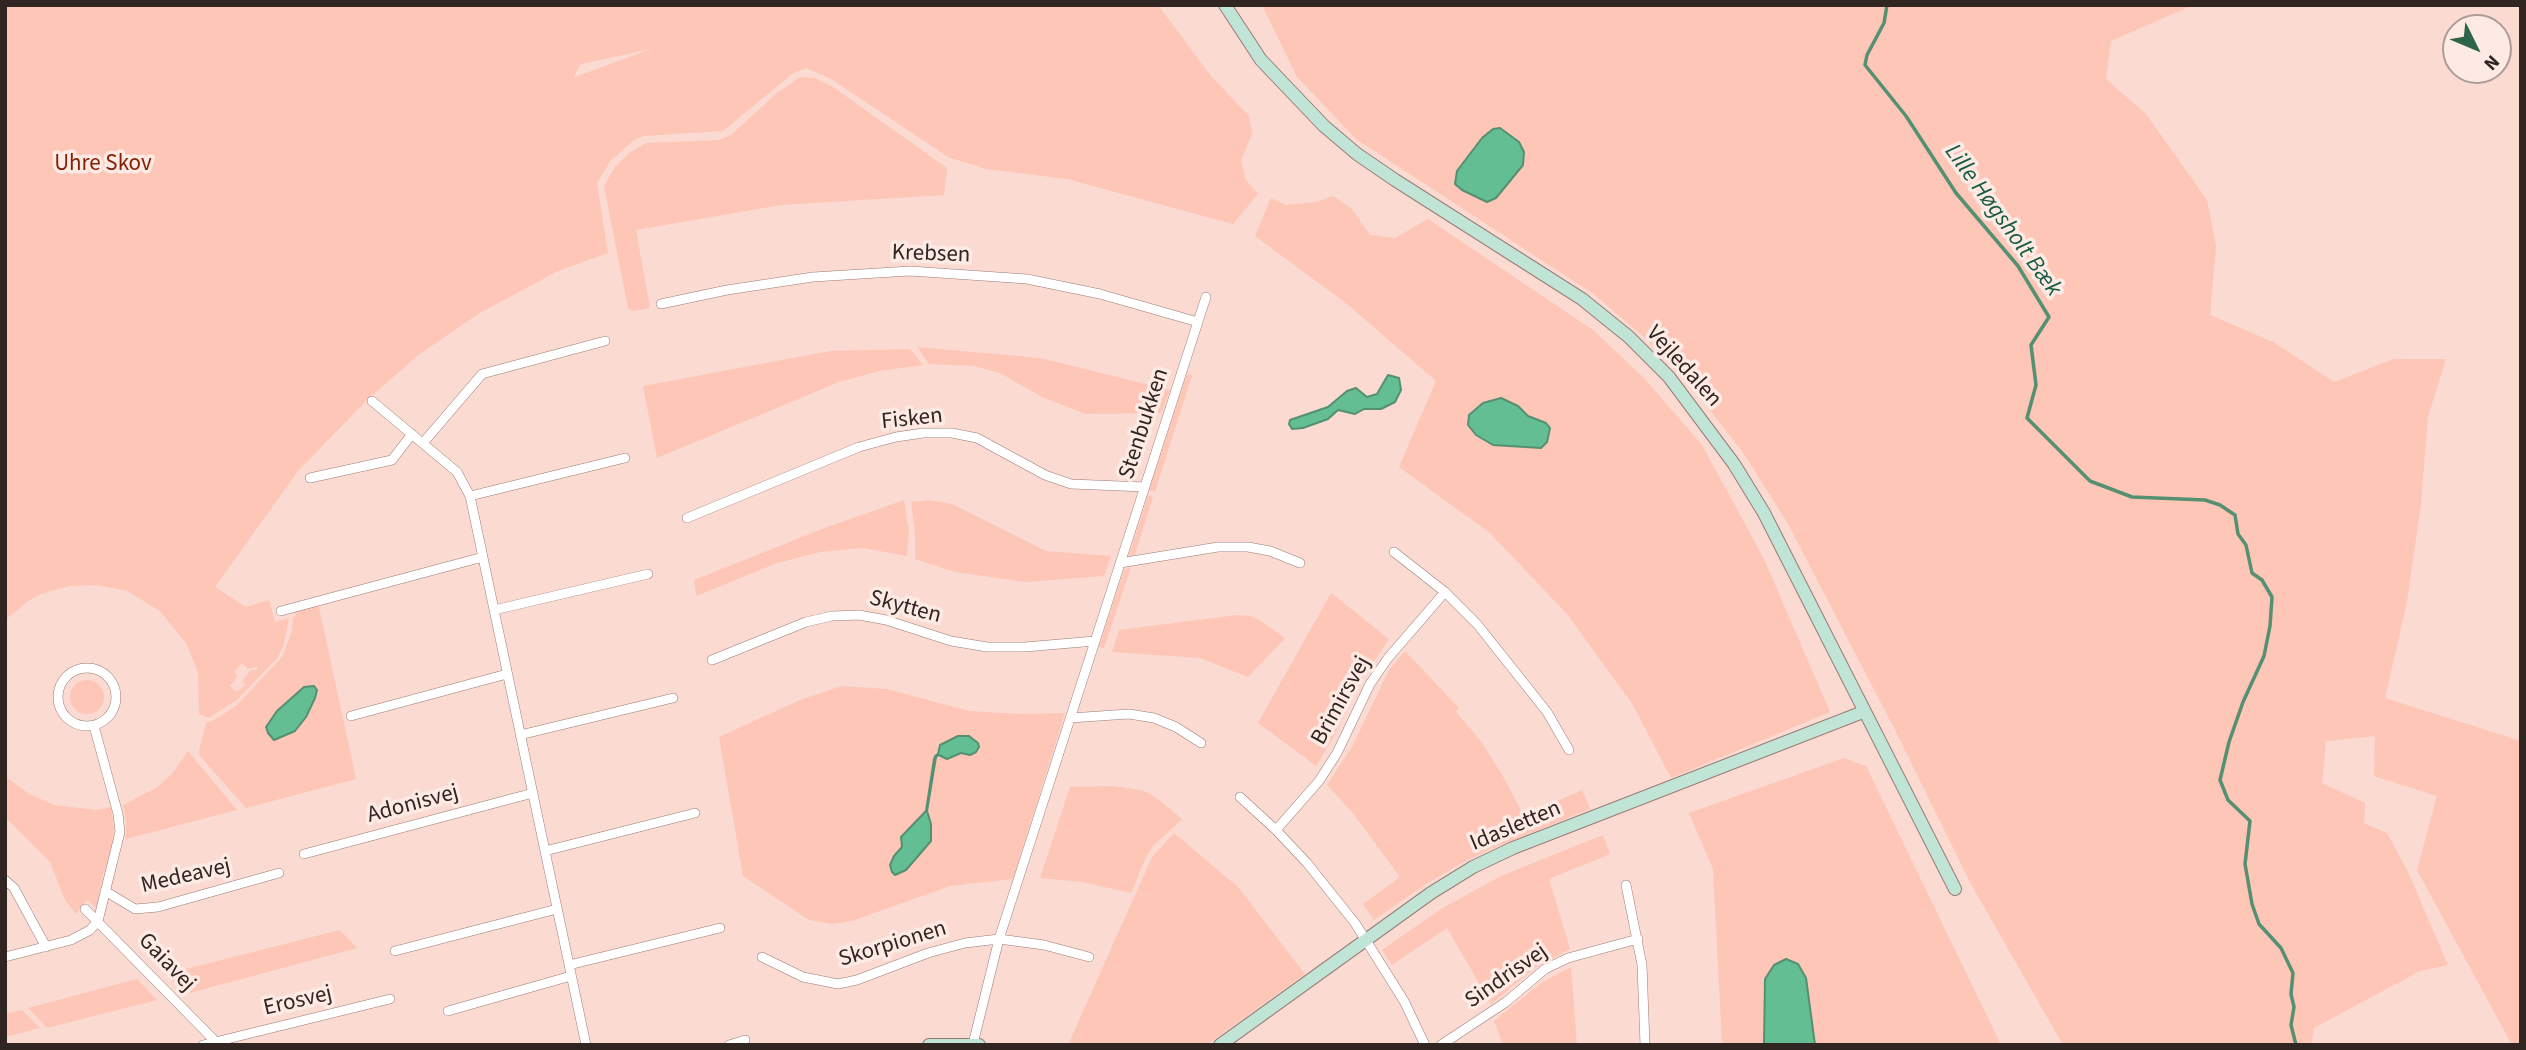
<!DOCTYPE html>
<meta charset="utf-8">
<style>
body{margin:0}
#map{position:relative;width:2526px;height:1050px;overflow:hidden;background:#fadad1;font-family:"Source Sans 3",sans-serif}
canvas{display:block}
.frame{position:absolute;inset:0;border:7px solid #312522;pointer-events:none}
.north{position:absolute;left:2442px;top:14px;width:70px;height:70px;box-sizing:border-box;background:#feeae5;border:2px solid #ac9b97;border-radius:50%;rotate:133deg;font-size:19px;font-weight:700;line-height:28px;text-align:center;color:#312522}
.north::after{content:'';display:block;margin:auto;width:24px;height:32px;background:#2d644a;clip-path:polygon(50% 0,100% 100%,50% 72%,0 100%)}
</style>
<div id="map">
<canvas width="2526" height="1050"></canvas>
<div class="frame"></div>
<div class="north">N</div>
</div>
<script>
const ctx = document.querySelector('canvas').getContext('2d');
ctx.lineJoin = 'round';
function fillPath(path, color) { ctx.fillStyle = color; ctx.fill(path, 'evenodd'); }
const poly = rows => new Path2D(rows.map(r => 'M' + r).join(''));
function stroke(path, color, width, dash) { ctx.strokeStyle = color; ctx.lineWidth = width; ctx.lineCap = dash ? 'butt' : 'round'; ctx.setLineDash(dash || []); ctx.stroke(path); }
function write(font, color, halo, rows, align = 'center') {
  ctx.font = font + ' "Source Sans 3",sans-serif'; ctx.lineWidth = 7; ctx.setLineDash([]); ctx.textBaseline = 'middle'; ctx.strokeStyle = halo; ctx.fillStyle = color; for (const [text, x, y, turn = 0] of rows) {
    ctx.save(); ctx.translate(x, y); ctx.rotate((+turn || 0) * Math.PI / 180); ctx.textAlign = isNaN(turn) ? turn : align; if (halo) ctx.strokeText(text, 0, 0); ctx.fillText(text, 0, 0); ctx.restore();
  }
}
fillPath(poly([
 [5,5,1158,5,1211,76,1249,116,1252,134,1241,161,1246,180,1258,194,1233,224,1067,179,986,169,948,157,831,79,806,68,793,73,723,131,643,136,634,140,610,161,597,183,608,253,558,271,478,314,417,356,365,402,298,471,215,587,246,607,269,600,275,622,289,618,283,647,277,658,238,699,209,718,199,714,198,672,186,643,160,611,127,591,97,585,69,586,41,594,28,601,5,620],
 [651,49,575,77,574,76,581,64],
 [242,663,248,669,257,667,257,670,251,670,242,681,245,685,237,692,230,686,238,676,234,672],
 [1262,5,2193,5,2111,41,2106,79,2146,114,2207,200,2216,246,2210,315,2273,342,2334,382,2394,359,2446,359,2428,417,2421,503,2407,602,2385,698,2521,741,2521,1045,2512,1045,2417,870,2437,796,2374,776,2375,736,2326,741,2322,783,2365,803,2364,823,2387,833,2408,872,2448,965,2420,971,2314,1028,2311,1045,2063,1045,1971,884,1894,728,1787,522,1742,451,1696,393,1645,338,1595,295,1356,139,1297,77],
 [800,77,815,78,833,87,947,168,944,195,781,205,636,230,650,308,633,311,628,308,604,186,614,168,629,153,646,143,719,140,731,135,777,93],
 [1333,196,1351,208,1370,235,1395,238,1428,219,1593,330,1644,378,1702,445,1764,559,1830,712,1671,778,1633,705,1567,614,1490,533,1399,467,1436,381,1347,304,1255,236,1271,198,1286,205,1317,202],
 [917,347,1040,358,1170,390,1161,413,1086,414,1042,397,1002,374,975,366,929,364],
 [910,349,923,365,879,371,839,382,657,458,643,386,830,351],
 [1187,374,1192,375,1155,492,1149,490],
 [1148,495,1153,497,1134,557,1131,558,1129,556],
 [904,500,909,533,907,556,863,548,820,552,777,563,696,596,694,580,822,529],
 [929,500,952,504,1046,551,1111,556,1104,576,1025,582,955,572,915,559,915,533,911,502],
 [1131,567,1104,648,1099,647,1124,570],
 [1331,593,1389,639,1362,679,1333,738,1316,766,1258,723],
 [318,603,356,779,246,808,200,756,199,751,206,723,218,718,237,705,282,657,292,631,293,617,296,616,294,610],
 [1237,615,1250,616,1259,620,1285,638,1248,677,1200,658,1112,652,1119,630],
 [1405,651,1459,708,1456,712,1480,740,1500,771,1524,816,1582,790,1590,809,1491,849,1462,863,1426,884,1374,920,1363,904,1400,877,1352,812,1327,785,1353,745,1389,670],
 '70 697a17 17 0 1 1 34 0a17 17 0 1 1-34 0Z',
 [842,686,887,689,969,711,1019,714,1065,713,1013,879,950,886,852,921,833,924,809,920,743,876,719,737,800,700],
 [188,751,237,810,126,839,126,820,123,805,156,788,172,774],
 [1844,758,1866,766,2001,1045,1722,1045,1713,869,1689,813],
 [5,776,29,794,54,805,96,810,111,807,114,827,113,844,103,875,96,908,87,900,76,914,65,900,50,862,5,817],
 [1113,786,1141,790,1151,794,1182,819,1153,846,1146,857,1131,893,1082,882,1040,878,1070,787],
 [1174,833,1238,887,1305,974,1206,1045,1068,1045,1152,857],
 [1603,835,1610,854,1549,879,1570,949,1536,967,1491,1004,1447,928,1392,965,1382,950,1441,909,1501,876],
 [340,930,357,948,186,994,166,974],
 [1571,967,1577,1045,1503,1045,1494,1021,1541,983],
 [137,979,157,1000,47,1028,28,1008],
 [22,1010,40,1028,5,1037,5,1014]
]), '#fec6b7');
const water = poly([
 [1500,128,1519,142,1524,152,1523,165,1496,198,1487,202,1462,190,1455,184,1457,171,1482,138,1493,129,1500,128],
 [1388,375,1399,378,1401,390,1395,402,1381,409,1364,409,1355,414,1338,410,1328,419,1303,428,1292,429,1289,424,1290,420,1328,407,1347,391,1356,388,1367,397,1377,394,1388,375],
 [1501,398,1518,406,1528,416,1546,423,1550,428,1547,442,1541,448,1493,445,1476,435,1468,425,1469,415,1483,403,1501,398],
 [314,686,317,690,315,698,306,717,295,731,274,740,268,733,266,727,277,711,304,687,314,686],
 [958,736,969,736,978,743,979,747,976,752,970,755,961,753,947,759,939,755,936,757,927,811,931,824,931,841,906,870,895,875,892,872,890,865,894,856,902,847,901,837,926,811,934,759,935,756,938,754,940,745,958,736],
 [1786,959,1798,964,1806,978,1815,1045,1764,1045,1765,979,1774,965,1786,959]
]);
fillPath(water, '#63be93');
stroke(water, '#549071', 2);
stroke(poly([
 [1887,5,1884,23,1867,55,1865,65,1906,116,1956,193,2018,266,2049,317,2031,345,2036,385,2027,418,2090,481,2132,497,2205,500,2220,505,2235,515,2238,534,2246,545,2252,573,2262,580,2272,597,2270,626,2264,656,2243,702,2229,742,2220,780,2228,800,2250,821,2245,864,2252,904,2259,924,2281,948,2293,973,2291,994,2294,1007,2291,1025,2296,1045]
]), '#549071', 3.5);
const street = poly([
 [661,304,727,290,813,277,910,271,1027,279,1100,294,1198,322],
 [372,401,457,472,470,496,586,1045],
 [423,443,482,374,605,341],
 [310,478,392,460,412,434],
 [470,496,625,458],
 [687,518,859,447,896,437,923,433,952,433,977,438,1045,475,1071,484,1145,487],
 [1394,552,1445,592,1477,624,1547,712,1569,750],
 [1120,563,1218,547,1248,547,1270,551,1300,563],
 [494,610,648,574],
 [281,611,483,557],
 [712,660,806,622,832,616,859,615,886,620,951,641,987,647,1025,647,1095,641],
 '58 697a29 29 0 1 1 58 0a29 29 0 1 1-58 0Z',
 [351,716,507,674],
 [1070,718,1129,714,1154,718,1176,727,1201,743],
 [520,735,673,698],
 [1240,797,1276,830,1307,863,1355,923,1404,1001,1425,1045],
 [1276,830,1319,781,1337,753,1370,684,1388,658,1445,592],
 [545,851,695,813],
 [304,854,533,793],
 [5,880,14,888,46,947],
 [1626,885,1642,965,1645,1045],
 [105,891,135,909,158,907,279,873],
 [85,909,218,1044],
 [395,951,557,909],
 [5,957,71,940,90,930,98,921,120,832,118,814,94,726],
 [762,957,803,977,838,984,857,980,928,953,965,943,999,939,1044,945,1089,957],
 [569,965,720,928],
 [448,1011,571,976],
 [973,1044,999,939,1206,297],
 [203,1045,390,999],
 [729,1045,745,1040],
 [1441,1045,1506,1002,1545,969,1568,958,1638,939]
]);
const secondary = poly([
 [1225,5,1261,60,1324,126,1357,154,1395,180,1582,299,1629,337,1669,377,1734,464,1764,513,1955,889],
 [929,1045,979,1045],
 [1220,1045,1431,893,1473,867,1513,848,1863,712]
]);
stroke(street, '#997c75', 10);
stroke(secondary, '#997c75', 14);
stroke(street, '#fff', 9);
stroke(secondary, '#c0e5d6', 12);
write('23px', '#821f02', '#feeae5', [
 ["Uhre Skov",103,165]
]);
write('23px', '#312522', '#feeae5', [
 ["Krebsen",931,255,2],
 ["Vejledalen",1683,367,48],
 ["Fisken",912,420,-6],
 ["Stenbukken",1145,424,-72],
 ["Skytten",905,608,15],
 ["Brimirsvej",1342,701,-61],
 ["Adonisvej",413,805,-15],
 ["Idasletten",1516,827,-23],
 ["Medeavej",186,877,-13],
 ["Skorpionen",893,945,-17],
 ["Gaiavej",166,963,46],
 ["Sindrisvej",1507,977,-35],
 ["Erosvej",298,1002,-13]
]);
write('italic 24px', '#175c40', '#feeae5', [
 ["Lille Høgsholt Bæk",2002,221,54]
]);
</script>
